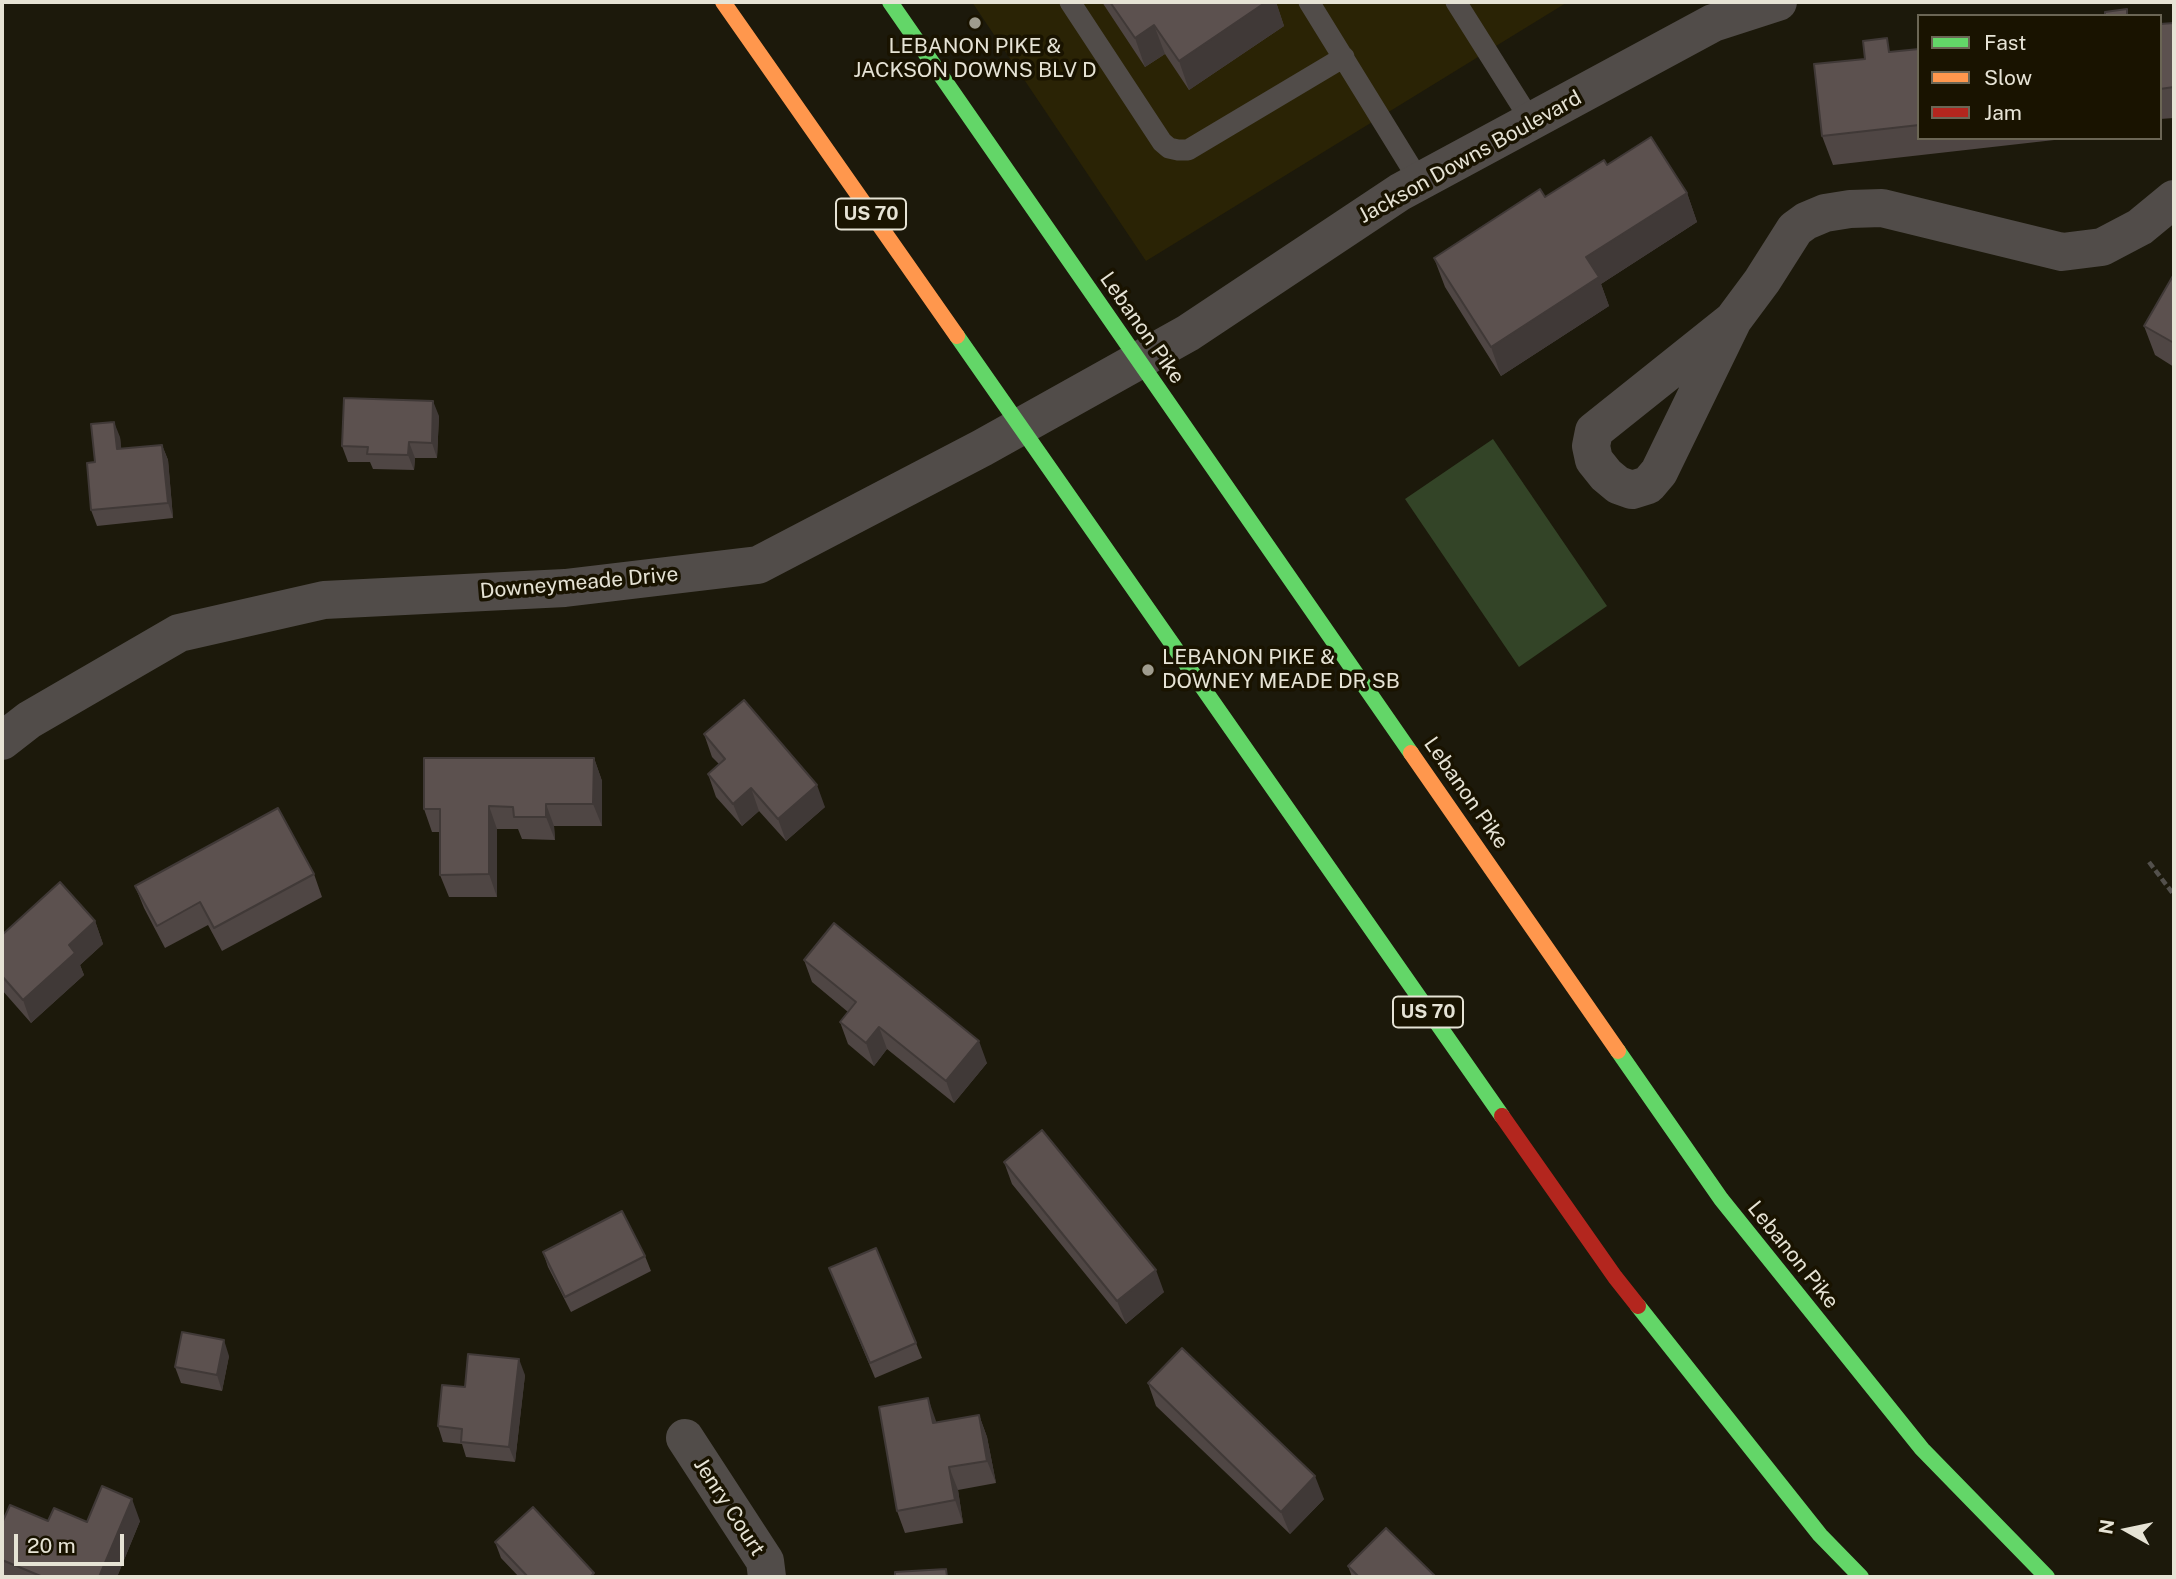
<!DOCTYPE html>
<style>
body{margin:0}
#map{position:relative;width:2176px;height:1579px;overflow:hidden;background:#1c190b;font-family:"Public Sans",sans-serif}
canvas{display:block}
.frame{position:absolute;inset:0;border:4px solid #e6e3d5;pointer-events:none}
.legend{position:absolute;left:1917px;top:14px;width:245px;height:126px;box-sizing:border-box;background:#191300;border:2px solid #6b6655;margin:0;padding:9px 12px;list-style:none;font-size:21px;color:#e6e3d5}
.legend li{display:flex;align-items:center;gap:14px;height:35px}
.legend b{width:35px;border:2px solid #6b6655}
.north{position:absolute;left:2092px;top:1495px;width:70px;height:70px;-webkit-text-stroke:5px #191300;paint-order:stroke;rotate:279deg;font-size:19px;font-weight:700;line-height:28px;text-align:center;color:#e6e3d5}
.north::after{content:'';display:block;margin:auto;width:24px;height:32px;background:#e6e3d5;clip-path:polygon(50% 0,100% 100%,50% 72%,0 100%)}
.scale{position:absolute;left:14px;top:1534px;width:110px;height:32px;box-sizing:border-box;border:4px solid #e6e3d5;border-top:0;padding-left:9px;font-size:21px;line-height:24px;white-space:nowrap;color:#e6e3d5;-webkit-text-stroke:5px #191300;paint-order:stroke}
</style>
<div id="map">
<canvas width="2176" height="1579"></canvas>
<div class="frame"></div>
<ul class="legend">
<li><b style="height:9px;background:#63d668"></b>Fast</li>
<li><b style="height:9px;background:#ff974d"></b>Slow</li>
<li><b style="height:9px;background:#b3261e"></b>Jam</li>
</ul>
<div class="north">N</div>
<div class="scale">20 m</div>
</div>
<script>
const ctx = document.querySelector('canvas').getContext('2d');
ctx.lineJoin = 'round';
function fillPath(path, color) { ctx.fillStyle = color; ctx.fill(path, 'evenodd'); }
const poly = rows => new Path2D(rows.map(r => 'M' + r).join(''));
function stroke(path, color, width, dash) { ctx.strokeStyle = color; ctx.lineWidth = width; ctx.lineCap = dash ? 'butt' : 'round'; ctx.setLineDash(dash || []); ctx.stroke(path); }
function write(font, color, halo, rows, align = 'center') {
  ctx.font = font + ' "Public Sans",sans-serif'; ctx.lineWidth = 7; ctx.setLineDash([]); ctx.textBaseline = 'middle'; ctx.strokeStyle = halo; ctx.fillStyle = color; for (const [text, x, y, turn = 0] of rows) {
    ctx.save(); ctx.translate(x, y); ctx.rotate((+turn || 0) * Math.PI / 180); ctx.textAlign = isNaN(turn) ? turn : align; if (halo) ctx.strokeText(text, 0, 0); ctx.fillText(text, 0, 0); ctx.restore();
  }
}
fillPath(poly([
 [972,2,1572,2,1566,3,1146,261]
]), '#2a2305');
fillPath(poly([
 [1493,439,1607,606,1519,667,1405,499]
]), '#334427');
stroke(poly([
 [2149,862,2174,895]
]), '#53504c', 4.5, [7, 3.5]);
stroke(poly([
 [1070,2,1162,142,1169,148,1178,150,1188,150,1344,57],
 [1309,2,1420,182],
 [1456,2,1531,121]
]), '#514c49', 21);
stroke(poly([
 [1733,320,1594,431,1591,446,1594,460,1606,475,1618,485,1632,490,1648,485,1659,472,1733,320,1762,281,1795,229,1806,221,1825,213,1850,209,1882,208,2062,252,2102,247,2140,227,2174,199],
 [2,741,29,720,179,633,324,600,565,588,758,565,982,448,1188,333,1400,192,1713,23,1778,2],
 [685,1438,765,1561,767,1577]
]), '#514c49', 38);
stroke(poly([
 [890,2,1411,753],
 [957,336,1502,1116],
 [1618,1051,1721,1199,1922,1449,2047,1577],
 [1638,1306,1820,1535,1861,1577]
]), '#63d668', 16);
stroke(poly([
 [723,2,957,336],
 [1411,753,1618,1051]
]), '#ff974d', 16);
stroke(poly([
 [1502,1116,1615,1277,1638,1306]
]), '#b3261e', 16);
fillPath(poly([
 [1102,2,1276,2,1284,26,1189,90,1165,54,1145,67],
 [2174,23,2174,118,2160,119,2160,24],
 [1919,49,1919,138,2072,138,1833,165,1822,136,1865,59,1892,52],
 [1607,165,1687,193,1697,222,1601,284,1609,306,1501,376,1445,287,1434,258],
 [2174,274,2174,367,2155,355,2144,326],
 [439,416,437,458,415,458,414,470,373,469,370,462,348,462,342,446],
 [120,437,121,449,162,445,168,460,173,518,97,526,91,510,95,462],
 [704,734,825,807,786,841,759,811,742,826,716,797,708,774,719,764,712,757],
 [594,758,602,781,602,826,554,826,555,840,522,839,518,829,497,829,497,897,449,897,440,875,440,832,432,832,424,809],
 [314,874,322,897,222,951,208,925,165,948,144,908,135,886],
 [95,921,103,944,80,965,84,975,31,1023,2,990,2,935],
 [804,960,987,1063,954,1103,887,1049,874,1066,848,1044,840,1022,848,1012,812,982],
 [1004,1162,1164,1292,1126,1324,1012,1184],
 [543,1252,645,1256,651,1271,571,1312,548,1267],
 [829,1268,916,1343,922,1358,875,1378],
 [229,1356,222,1391,181,1383,175,1367],
 [525,1375,515,1462,466,1457,462,1444,443,1442,438,1426,465,1387],
 [1148,1383,1324,1499,1290,1534,1156,1406],
 [979,1415,987,1437,996,1483,958,1490,963,1523,905,1533,897,1511,937,1422],
 [140,1521,117,1577,2,1577,2,1523],
 [495,1542,596,1577,519,1577,501,1558],
 [1348,1566,1436,1577,1352,1577]
]), '#4f4644');
fillPath(poly([
 [1266,2,1276,2,1284,26,1189,90,1179,61],
 [1154,25,1165,54,1145,67,1135,38],
 [1687,193,1697,222,1601,284,1609,306,1501,376,1491,347,1586,257],
 [433,401,439,416,437,458,432,443],
 [114,422,120,437,123,464,117,449],
 [409,442,415,458,414,470,408,455],
 [162,445,168,460,173,518,168,503],
 [594,758,602,781,602,826,593,804],
 [817,785,825,807,786,841,778,819],
 [751,788,759,811,742,826,733,804],
 [546,804,554,826,555,840,546,817],
 [489,806,497,829,497,897,489,874],
 [95,921,103,944,80,965,84,975,31,1023,23,1000,69,945],
 [879,1027,887,1049,874,1066,866,1043],
 [979,1041,987,1063,954,1103,946,1081],
 [1156,1270,1164,1292,1126,1324,1117,1301],
 [224,1340,229,1356,222,1391,217,1375],
 [519,1359,525,1375,515,1462,509,1447],
 [928,1398,936,1421,941,1446,933,1423],
 [979,1415,987,1437,996,1483,987,1461],
 [949,1467,958,1490,963,1523,955,1500],
 [1315,1476,1324,1499,1290,1534,1281,1512],
 [132,1499,140,1521,117,1577,99,1577]
]), '#403937');
const building = poly([
 [1110,2,1266,2,1179,61,1154,25,1135,38,1110,2],
 [2127,9,2127,16,2105,16,2105,12,2127,9],
 [2174,23,2174,87,2160,89,2160,24,2174,23],
 [1887,38,1889,52,1919,49,1919,125,1822,136,1814,64,1865,59,1863,41,1887,38],
 [1651,137,1687,193,1586,257,1599,277,1491,347,1434,258,1540,189,1545,197,1604,160,1607,165,1651,137],
 [2174,274,2174,343,2144,326,2174,274],
 [344,398,433,401,432,443,409,442,408,455,367,454,368,447,342,446,344,398],
 [114,422,117,449,162,445,168,503,91,510,87,463,95,462,91,424,114,422],
 [744,700,817,785,778,819,751,788,733,804,708,774,725,759,704,734,744,700],
 [424,758,594,758,593,804,546,804,546,817,514,817,513,807,489,806,489,874,440,875,440,809,424,809,424,758],
 [278,808,314,874,214,928,200,902,157,926,135,886,278,808],
 [60,882,95,921,69,945,75,953,23,1000,2,976,2,935,60,882],
 [834,923,979,1041,946,1081,879,1027,866,1043,840,1022,856,1002,804,960,834,923],
 [1042,1130,1156,1270,1117,1301,1004,1162,1042,1130],
 [622,1211,645,1256,565,1297,543,1252,622,1211],
 [876,1248,916,1343,870,1363,829,1268,876,1248],
 [182,1332,224,1340,217,1375,175,1367,182,1332],
 [1182,1348,1315,1476,1281,1512,1148,1383,1182,1348],
 [468,1354,519,1359,509,1447,461,1442,462,1429,438,1426,442,1385,465,1387,468,1354],
 [928,1398,933,1423,979,1415,987,1461,949,1467,955,1500,897,1511,879,1407,928,1398],
 [102,1486,132,1499,99,1577,43,1577,2,1560,2,1523,10,1505,48,1521,54,1508,87,1522,102,1486],
 [533,1507,594,1573,590,1577,528,1577,495,1542,533,1507],
 [1386,1528,1436,1577,1359,1577,1348,1566,1386,1528],
 [946,1569,947,1577,895,1577,895,1572,946,1569]
]);
fillPath(building, '#5c514f');
stroke(building, '#403937', 2);
for (const [x, y, r, color] of [
 [975,23,7,"#9f9c8e"],
 [1148,670,7,"#9f9c8e"]
]) { const dot = new Path2D(); dot.arc(x, y, r, 0, 2 * Math.PI); ctx.fillStyle = color; ctx.fill(dot); stroke(dot, '#191300', 2.5); }
for (const [x, y, w] of [
 [871,214,70],
 [1428,1012,70]
]) { const box = new Path2D(); box.roundRect(x - w / 2, y - 15.5, w, 31, 5); ctx.fillStyle = '#191300'; ctx.fill(box); stroke(box, '#e6e3d5', 2); }
write('bold 19px', '#e6e3d5', null, [
 ["US 70",871,214],
 ["US 70",1428,1012]
]);
write('21px', '#e6e3d5', '#191300', [
 ["LEBANON PIKE &",975,47],
 ["JACKSON DOWNS BLV D",975,71],
 ["LEBANON PIKE &",1162,658,"left"],
 ["DOWNEY MEADE DR SB",1162,682,"left"]
]);
write('21px', '#e6e3d5', '#191300', [
 ["Jackson Downs Boulevard",1470,157,-29],
 ["Lebanon Pike",1142,328,55],
 ["Downeymeade Drive",579,583,-5],
 ["Lebanon Pike",1466,793,55],
 ["Lebanon Pike",1793,1255,51],
 ["Jenry Court",729,1507,57]
]);
</script>
